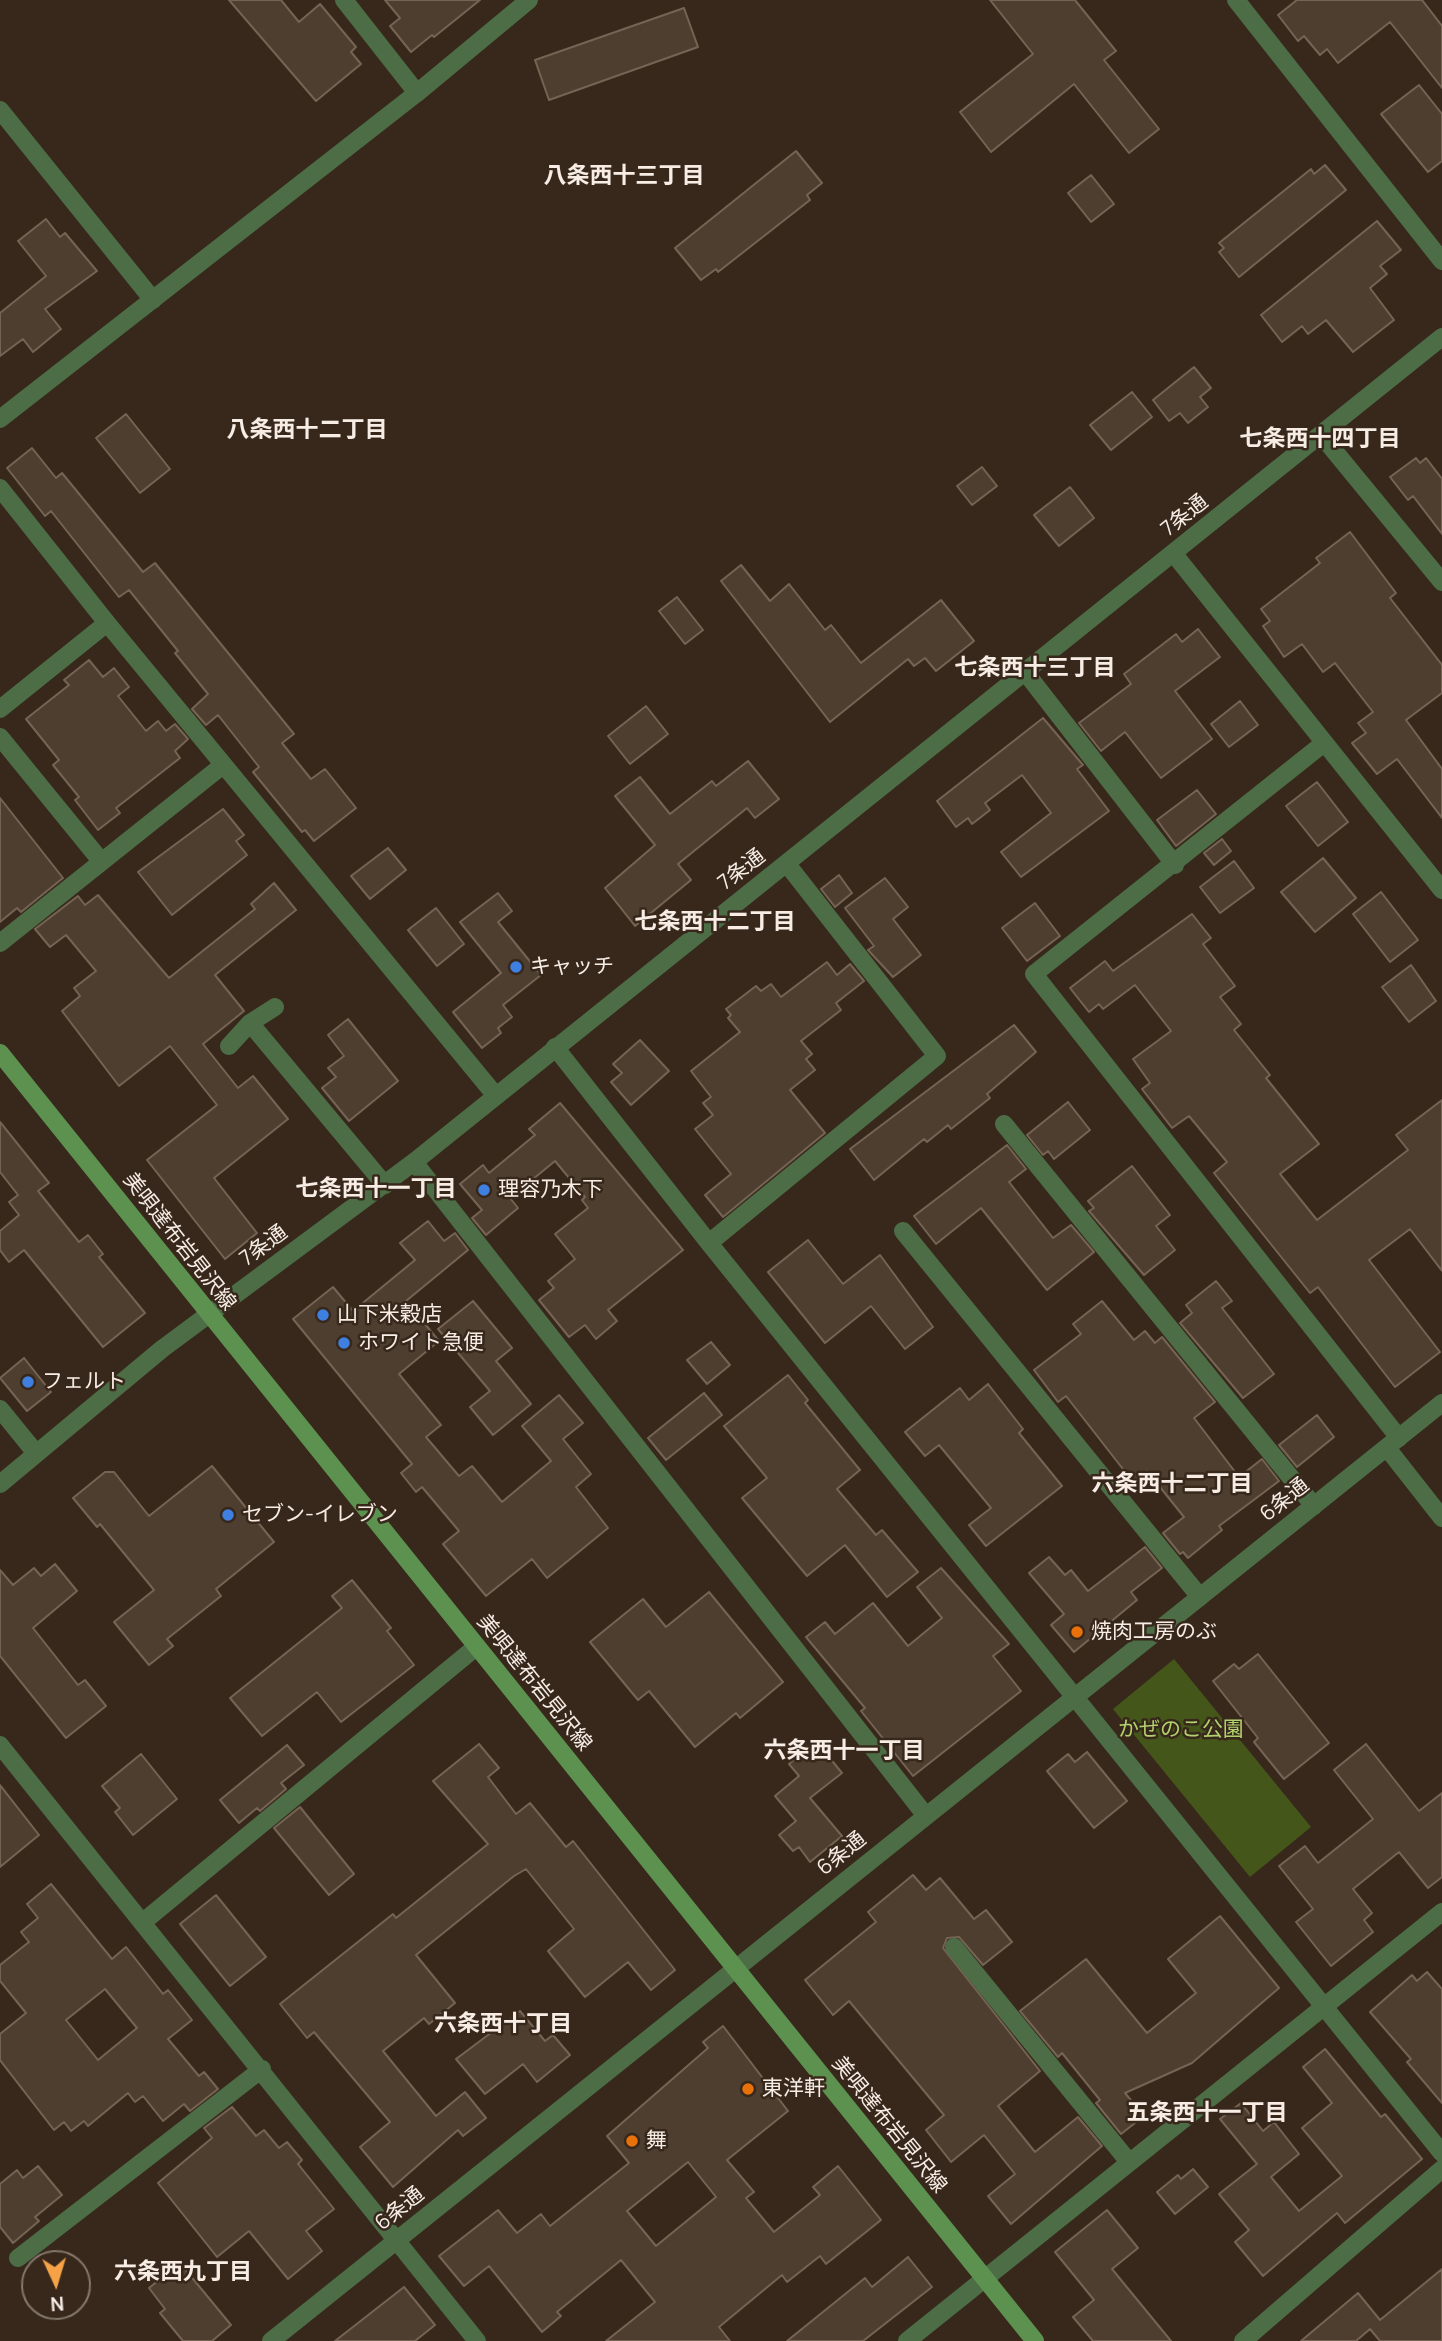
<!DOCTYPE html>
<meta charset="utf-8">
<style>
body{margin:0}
#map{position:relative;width:1442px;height:2341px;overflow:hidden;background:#37281b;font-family:Manrope,sans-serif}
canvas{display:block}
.north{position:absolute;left:21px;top:2250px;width:70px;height:70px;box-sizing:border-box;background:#37281b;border:2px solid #84776c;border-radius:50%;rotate:176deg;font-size:19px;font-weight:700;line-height:28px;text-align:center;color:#f7ede5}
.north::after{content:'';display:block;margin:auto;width:24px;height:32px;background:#f6a247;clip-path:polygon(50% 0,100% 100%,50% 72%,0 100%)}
</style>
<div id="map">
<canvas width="1442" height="2341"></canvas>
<div class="north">N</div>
</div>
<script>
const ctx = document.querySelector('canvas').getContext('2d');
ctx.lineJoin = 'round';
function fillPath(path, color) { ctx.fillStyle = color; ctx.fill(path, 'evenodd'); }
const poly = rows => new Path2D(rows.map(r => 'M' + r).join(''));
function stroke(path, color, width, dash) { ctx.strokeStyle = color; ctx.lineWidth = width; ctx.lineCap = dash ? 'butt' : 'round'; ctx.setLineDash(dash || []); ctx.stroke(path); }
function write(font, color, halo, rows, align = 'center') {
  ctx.font = font + ' Manrope,"Noto Sans JP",sans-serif'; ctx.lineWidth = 5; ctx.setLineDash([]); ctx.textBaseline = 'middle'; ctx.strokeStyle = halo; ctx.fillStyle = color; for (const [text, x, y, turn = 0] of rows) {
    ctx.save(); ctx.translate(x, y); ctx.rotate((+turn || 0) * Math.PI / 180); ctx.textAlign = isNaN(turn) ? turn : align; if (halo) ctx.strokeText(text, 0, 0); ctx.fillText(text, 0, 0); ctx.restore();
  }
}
fillPath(poly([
 [1174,1659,1311,1827,1250,1877,1113,1709]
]), '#45561b');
const building = poly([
 [229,0,281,0,299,22,320,4,356,47,351,52,361,64,316,101,229,0],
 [385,0,480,0,434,37,432,35,411,52,390,26,400,18,385,0],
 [990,0,1075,0,1116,51,1104,60,1159,129,1129,153,1074,84,991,152,960,112,1033,54,990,0],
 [1297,0,1422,0,1442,26,1442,88,1390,22,1338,63,1327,49,1320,55,1304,36,1298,41,1278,15,1297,0],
 [684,8,698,47,549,100,535,60,684,8],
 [1419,85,1442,114,1442,161,1428,172,1381,114,1419,85],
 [796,151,822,183,807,195,810,200,718,272,716,269,701,280,675,248,796,151],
 [1325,165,1346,190,1239,277,1219,252,1224,248,1219,243,1311,169,1314,174,1325,165],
 [1091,175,1114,204,1091,222,1068,193,1091,175],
 [46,219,60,237,65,233,97,271,45,309,61,329,33,352,23,339,0,356,0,313,46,276,18,241,46,219],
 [1377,221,1401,250,1380,266,1387,274,1370,288,1394,320,1353,352,1326,320,1308,334,1302,326,1282,342,1261,315,1377,221],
 [1194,367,1211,388,1200,397,1208,407,1188,423,1180,413,1169,421,1153,400,1194,367],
 [1132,392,1152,417,1111,450,1090,425,1132,392],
 [126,414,170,469,140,493,96,438,126,414],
 [32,448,56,478,62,473,143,572,155,563,294,734,282,743,311,779,325,769,356,808,314,841,305,830,302,832,253,772,259,767,218,715,206,725,192,709,208,694,175,653,178,651,129,590,119,597,51,511,45,516,7,468,32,448],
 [1416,458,1420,463,1426,458,1442,479,1442,534,1413,496,1408,500,1390,477,1416,458],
 [982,467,997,486,972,505,957,486,982,467],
 [1070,487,1094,518,1059,546,1034,515,1070,487],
 [1350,532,1396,593,1390,598,1442,665,1442,693,1406,720,1442,769,1442,818,1397,759,1377,774,1352,743,1366,733,1358,723,1373,712,1335,663,1323,672,1302,644,1284,657,1263,626,1270,621,1261,609,1320,563,1316,558,1350,532],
 [741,565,770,601,789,584,825,630,831,625,861,663,941,600,974,641,936,671,925,658,914,666,908,659,830,722,721,581,741,565],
 [677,597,703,630,685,644,659,611,677,597],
 [1198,629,1220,657,1175,691,1212,739,1161,778,1125,732,1101,751,1079,723,1131,684,1124,674,1176,634,1182,642,1198,629],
 [89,660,103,677,114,668,129,687,118,696,146,731,158,721,166,731,175,724,188,739,175,751,180,758,116,808,120,813,98,830,75,800,79,797,53,765,59,760,26,719,69,685,64,680,89,660],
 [1240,701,1258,725,1229,747,1211,724,1240,701],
 [646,706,668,734,630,764,608,736,646,706],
 [1043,718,1083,765,1077,769,1109,811,1021,877,1001,852,1051,813,1022,775,985,803,990,810,972,824,968,818,956,827,937,801,1043,718],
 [748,761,779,799,755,818,747,808,678,864,691,880,635,926,605,888,655,845,615,796,640,777,670,814,712,781,716,786,748,761],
 [1317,782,1348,822,1318,846,1286,806,1317,782],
 [1197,790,1216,814,1176,846,1157,820,1197,790],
 [0,798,63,878,21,912,17,908,0,922,0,798],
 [223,809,244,835,236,841,247,855,172,915,138,872,223,809],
 [1222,839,1231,851,1214,865,1204,853,1222,839],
 [388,848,406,870,370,899,351,876,388,848],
 [1323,858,1356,898,1315,932,1281,892,1323,858],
 [1234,861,1254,888,1220,913,1200,887,1234,861],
 [839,875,852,893,835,907,821,889,839,875],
 [885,878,908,907,893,919,921,955,893,977,868,950,874,946,845,908,885,878],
 [274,883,296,910,215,975,244,1011,203,1044,238,1088,253,1076,288,1119,214,1178,257,1233,225,1259,147,1160,217,1105,170,1046,119,1086,62,1011,80,996,74,988,96,971,66,935,50,947,35,929,78,896,85,905,98,895,169,978,255,909,251,904,274,883],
 [1381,892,1418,940,1390,962,1353,914,1381,892],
 [498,893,512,911,498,922,541,975,503,1005,512,1017,498,1028,501,1033,482,1048,453,1012,501,973,460,922,498,893],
 [1035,903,1060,936,1027,961,1002,928,1035,903],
 [436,908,464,944,437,966,408,930,436,908],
 [1192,914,1211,938,1203,944,1235,986,1220,997,1241,1024,1234,1030,1270,1075,1266,1078,1319,1144,1280,1174,1317,1220,1408,1150,1396,1135,1442,1100,1442,1271,1410,1229,1369,1260,1440,1352,1395,1387,1318,1287,1310,1293,1214,1173,1227,1162,1189,1116,1172,1128,1142,1089,1150,1083,1133,1059,1171,1031,1135,985,1103,1009,1099,1004,1089,1012,1070,988,1105,961,1113,971,1192,914],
 [827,962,837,975,850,964,864,981,836,1003,841,1010,801,1041,812,1054,806,1059,815,1070,790,1090,825,1133,723,1217,705,1195,731,1174,695,1129,713,1115,703,1103,711,1097,691,1071,740,1032,728,1018,731,1015,726,1009,756,986,761,991,771,984,781,997,827,962],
 [1411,965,1436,1001,1409,1022,1382,987,1411,965],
 [348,1019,398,1081,349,1121,322,1088,336,1077,328,1068,344,1056,328,1035,348,1019],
 [1014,1025,1036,1052,987,1094,990,1098,951,1129,948,1125,927,1142,924,1139,874,1180,850,1149,1014,1025],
 [640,1040,669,1071,631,1105,611,1082,622,1073,613,1064,640,1040],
 [1068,1102,1090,1130,1054,1159,1048,1151,1043,1155,1027,1135,1068,1102],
 [560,1103,683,1250,608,1310,617,1321,596,1339,585,1325,569,1337,539,1300,554,1288,548,1281,575,1259,555,1234,588,1208,582,1200,585,1197,555,1161,510,1198,518,1208,486,1235,472,1218,482,1210,460,1184,483,1165,489,1173,535,1135,529,1129,560,1103],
 [0,1122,49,1183,38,1191,79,1242,88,1235,103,1254,99,1257,145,1313,103,1347,24,1250,9,1262,0,1250,0,1231,19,1215,9,1202,18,1195,0,1172,0,1122],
 [1007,1145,1026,1169,1009,1182,1053,1238,1071,1225,1094,1252,1047,1290,981,1208,936,1244,914,1216,1007,1145],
 [1132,1166,1170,1215,1156,1226,1175,1250,1144,1275,1089,1211,1094,1208,1088,1201,1132,1166],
 [428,1221,444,1241,455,1233,468,1250,406,1301,439,1341,399,1374,441,1425,426,1437,459,1476,472,1466,502,1502,551,1461,522,1426,559,1395,583,1423,563,1439,591,1474,576,1487,608,1528,547,1578,532,1559,486,1596,443,1544,459,1531,422,1487,416,1492,401,1473,412,1464,293,1319,333,1287,353,1311,415,1260,400,1243,428,1221],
 [808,1240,843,1284,880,1255,933,1327,905,1349,871,1306,825,1343,768,1272,808,1240],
 [1216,1281,1232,1301,1222,1308,1274,1374,1243,1398,1180,1323,1192,1313,1186,1305,1216,1281],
 [473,1301,512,1348,496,1361,531,1404,493,1435,470,1407,490,1391,438,1329,473,1301],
 [1102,1301,1134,1340,1145,1331,1155,1343,1162,1337,1215,1402,1194,1418,1239,1477,1262,1459,1279,1481,1219,1526,1222,1530,1188,1558,1183,1552,1180,1554,1163,1533,1184,1517,1147,1471,1133,1482,1066,1396,1058,1402,1034,1370,1081,1334,1073,1324,1102,1301],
 [711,1342,730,1365,707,1384,687,1360,711,1342],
 [24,1358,51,1392,27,1411,0,1378,24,1358],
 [788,1375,808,1400,805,1403,860,1470,837,1489,876,1535,882,1530,918,1572,887,1597,845,1545,807,1576,742,1498,767,1478,724,1426,788,1375],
 [988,1384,1023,1429,1019,1433,1062,1486,986,1546,969,1525,991,1508,939,1445,925,1456,905,1432,960,1388,969,1400,988,1384],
 [704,1393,722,1415,666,1460,648,1438,704,1393],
 [1317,1415,1334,1437,1297,1467,1279,1445,1317,1415],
 [212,1466,274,1542,216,1589,221,1596,167,1639,173,1646,149,1665,114,1622,154,1590,100,1524,97,1527,73,1498,105,1472,114,1472,149,1516,212,1466],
 [1145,1547,1162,1568,1131,1592,1137,1600,1074,1652,1051,1625,1064,1614,1029,1573,1049,1557,1065,1575,1071,1570,1088,1591,1145,1547],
 [55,1564,77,1591,33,1628,78,1685,85,1680,106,1706,66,1738,0,1656,0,1570,13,1585,34,1568,41,1576,55,1564],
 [941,1568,1009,1644,993,1656,1021,1691,913,1776,861,1711,865,1708,806,1637,825,1622,835,1634,873,1603,908,1646,942,1618,917,1587,941,1568],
 [352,1580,391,1628,387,1631,414,1665,341,1722,317,1692,262,1736,230,1698,342,1608,332,1596,352,1580],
 [709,1592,783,1682,740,1718,736,1713,695,1747,649,1691,638,1700,590,1642,643,1599,666,1627,709,1592],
 [1258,1654,1329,1743,1284,1779,1254,1742,1258,1738,1213,1681,1234,1664,1239,1669,1258,1654],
 [816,1741,842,1773,810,1798,842,1836,810,1862,799,1847,793,1851,779,1835,796,1821,775,1796,799,1776,789,1764,816,1741],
 [479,1744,499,1768,488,1777,516,1814,530,1803,566,1847,573,1841,675,1970,651,1990,628,1962,585,1997,548,1951,574,1929,526,1869,514,1876,416,1955,455,2003,429,2024,424,2018,383,2051,436,2116,465,2092,486,2118,463,2136,458,2130,393,2187,360,2147,390,2122,314,2032,307,2038,280,2004,393,1914,396,1918,488,1844,433,1781,479,1744],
 [1366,1744,1419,1811,1442,1793,1442,1877,1428,1888,1399,1852,1353,1889,1372,1913,1364,1920,1373,1932,1331,1966,1296,1922,1313,1909,1279,1866,1305,1846,1318,1863,1373,1819,1334,1770,1366,1744],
 [287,1745,304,1765,281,1783,286,1789,260,1811,257,1808,239,1823,220,1800,287,1745],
 [1087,1752,1127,1801,1094,1828,1047,1771,1068,1754,1075,1762,1087,1752],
 [141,1754,177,1799,133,1835,115,1812,120,1808,102,1786,141,1754],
 [0,1785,39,1835,0,1867,0,1785],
 [300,1807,354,1874,329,1895,274,1828,300,1807],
 [913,1875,926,1890,940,1878,974,1919,986,1910,1012,1942,983,1965,959,1937,947,1938,943,1948,1040,2071,998,2106,1035,2152,1078,2117,1102,2146,1011,2224,988,2196,1015,2174,984,2135,951,2162,926,2130,944,2115,849,2001,833,2015,805,1980,876,1922,868,1912,913,1875],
 [51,1884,112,1959,126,1947,163,1994,168,1990,192,2020,168,2039,199,2076,204,2072,218,2089,190,2111,184,2104,163,2121,143,2096,135,2102,128,2093,88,2126,84,2121,71,2131,64,2122,54,2130,0,2060,0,2034,26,2013,0,1981,0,1965,29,1942,21,1932,38,1918,27,1904,51,1884],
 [105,1989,137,2028,98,2060,66,2020,105,1989],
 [216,1895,266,1957,230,1986,180,1924,216,1895],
 [1220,1916,1279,1988,1192,2063,1125,2093,1144,2116,1121,2134,1096,2103,1100,2100,1062,2053,1058,2057,1020,2011,1086,1959,1147,2033,1196,1993,1168,1959,1220,1916],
 [1427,1972,1442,1989,1442,2103,1407,2062,1411,2059,1370,2012,1412,1975,1417,1981,1427,1972],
 [520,2011,545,2041,553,2035,570,2055,537,2082,523,2064,485,2094,456,2059,520,2011],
 [723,2026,788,2111,727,2160,754,2192,746,2198,774,2232,820,2195,813,2187,838,2166,881,2220,826,2264,820,2256,787,2282,782,2275,719,2327,730,2341,606,2341,655,2302,621,2260,557,2312,561,2316,542,2332,489,2266,464,2286,439,2256,498,2210,517,2233,541,2214,550,2226,629,2163,607,2136,708,2048,703,2042,723,2026],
 [688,2162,716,2197,656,2246,627,2211,688,2162],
 [1325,2049,1381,2117,1385,2114,1422,2159,1345,2223,1337,2213,1263,2276,1235,2242,1249,2230,1219,2194,1257,2164,1220,2119,1241,2103,1263,2131,1274,2122,1299,2154,1271,2177,1299,2211,1342,2176,1302,2128,1332,2103,1303,2067,1325,2049],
 [232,2107,256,2136,264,2130,279,2148,287,2142,302,2160,298,2164,334,2209,306,2231,322,2251,288,2279,249,2231,217,2257,158,2183,212,2138,204,2128,232,2107],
 [38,2166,62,2195,35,2217,39,2221,13,2243,0,2227,0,2184,17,2170,23,2178,38,2166],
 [1193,2169,1208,2187,1175,2214,1157,2192,1178,2175,1181,2179,1193,2169],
 [1107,2210,1138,2248,1112,2269,1171,2341,1093,2341,1073,2317,1094,2300,1055,2252,1107,2210],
 [908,2257,932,2287,863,2341,787,2341,865,2278,872,2287,908,2257],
 [180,2263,231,2325,212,2341,183,2341,160,2313,165,2309,149,2288,180,2263],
 [1442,2269,1442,2341,1380,2341,1370,2329,1356,2341,1301,2341,1358,2293,1380,2320,1442,2269],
 [404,2287,435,2325,415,2341,335,2341,404,2287]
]);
fillPath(building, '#4e3e30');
stroke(building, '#756454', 2);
stroke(poly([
 [344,0,417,93],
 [1236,0,1442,261],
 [0,110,153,300],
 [1322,436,1442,582],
 [0,488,107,623,496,1096],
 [1174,554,1442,890],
 [1026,673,1175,865],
 [0,709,107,623],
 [0,737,101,861],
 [1324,743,1034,974,1399,1438],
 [0,943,223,765],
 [250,1023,385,1185],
 [229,1046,250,1023,275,1007],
 [555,1047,709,1243,1442,2153],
 [1004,1124,1314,1506],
 [414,1162,926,1816],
 [903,1231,1200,1597],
 [709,1243,937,1056,787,864],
 [0,1409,35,1452],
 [0,1745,477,2341],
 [143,1922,476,1647],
 [954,1947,1129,2162],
 [18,2258,262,2069],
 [907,2341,1442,1912],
 [1243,2341,1442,2169]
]), '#4c6d45', 18);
stroke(poly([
 [0,419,417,93,529,0],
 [1387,1448,1442,1518],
 [0,1484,162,1349,414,1162,1442,337],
 [271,2341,1442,1403]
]), '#4c6d45', 18);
stroke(poly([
 [0,1053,1035,2341]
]), '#5c9150', 18);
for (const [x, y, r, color] of [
 [516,967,7,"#3f7fe0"],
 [484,1190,7,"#3f7fe0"],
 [323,1315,7,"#3f7fe0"],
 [344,1343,7,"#3f7fe0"],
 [28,1382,7,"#3f7fe0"],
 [228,1515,7,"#3f7fe0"],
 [1077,1632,7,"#e8710a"],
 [748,2089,7,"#e8710a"],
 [632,2141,7,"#e8710a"]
]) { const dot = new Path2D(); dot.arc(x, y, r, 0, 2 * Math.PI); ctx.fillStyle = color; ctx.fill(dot); stroke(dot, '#37281b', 2.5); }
write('21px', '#f7ede5', '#37281b', [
 ["7条通",1185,516,-39],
 ["7条通",742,870,-38],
 ["美唄達布岩見沢線",179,1242,52],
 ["7条通",264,1246,-37],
 ["6条通",1285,1500,-39],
 ["美唄達布岩見沢線",534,1683,51],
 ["6条通",842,1854,-39],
 ["美唄達布岩見沢線",889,2125,51],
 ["6条通",400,2209,-39]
]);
write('21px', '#f7ede5', '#37281b', [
 ["キャッチ",530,967],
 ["理容乃木下",498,1190],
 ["山下米穀店",337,1315],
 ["ホワイト急便",358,1343],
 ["フェルト",42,1382],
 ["セブン-イレブン",242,1515],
 ["焼肉工房のぶ",1091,1632],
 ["東洋軒",762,2089],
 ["舞",646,2141]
], 'left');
write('21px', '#b1d16d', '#37281b', [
 ["かぜのこ公園",1181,1730]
]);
write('bold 23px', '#f7ede5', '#37281b', [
 ["八条西十三丁目",624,177],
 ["八条西十二丁目",307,431],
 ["七条西十四丁目",1320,440],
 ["七条西十三丁目",1035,669],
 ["七条西十二丁目",715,923],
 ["七条西十一丁目",376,1190],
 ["六条西十二丁目",1172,1485],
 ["六条西十一丁目",844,1752],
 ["六条西十丁目",503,2025],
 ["五条西十一丁目",1207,2114],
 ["六条西九丁目",183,2273]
]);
</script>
